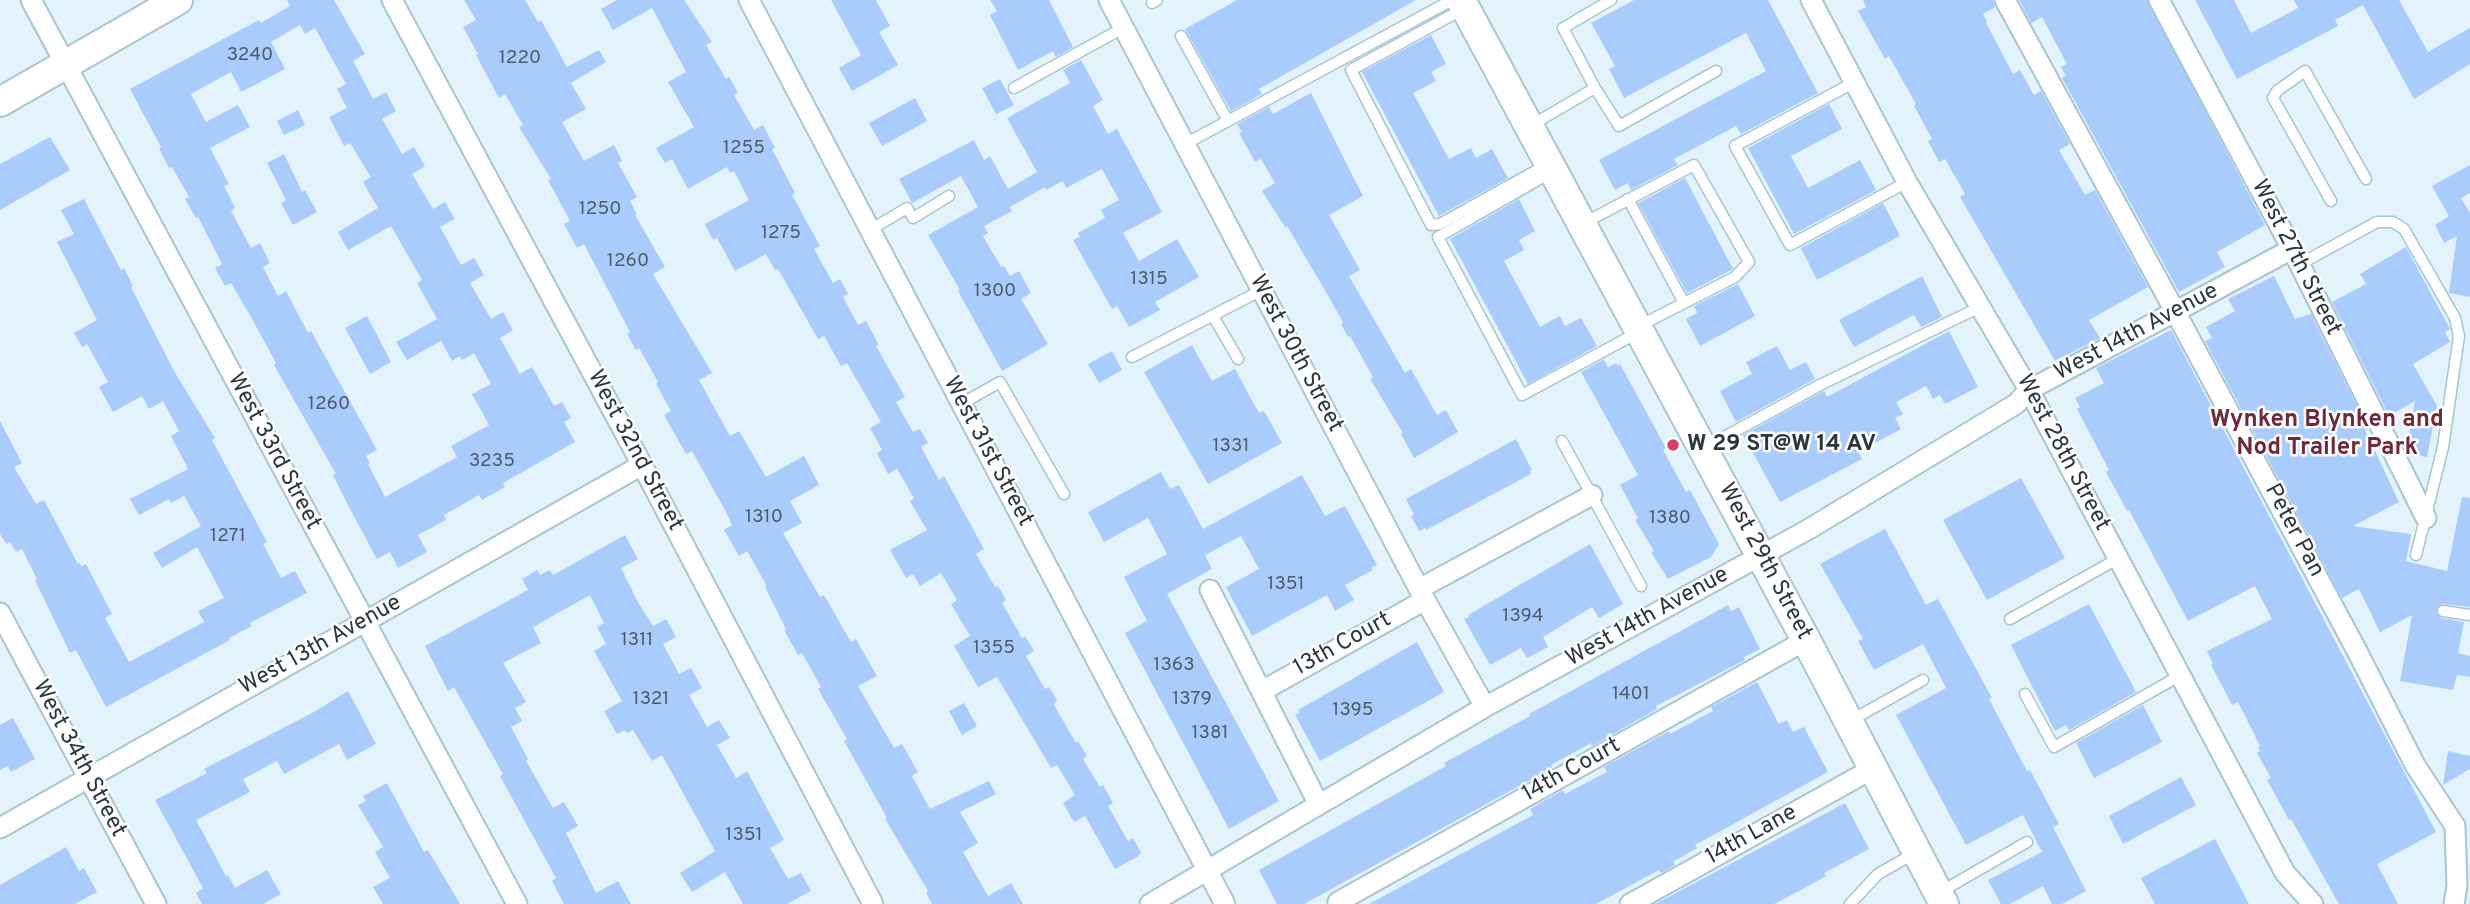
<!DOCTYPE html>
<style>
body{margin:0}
canvas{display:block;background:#e2f3fb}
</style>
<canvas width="2470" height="904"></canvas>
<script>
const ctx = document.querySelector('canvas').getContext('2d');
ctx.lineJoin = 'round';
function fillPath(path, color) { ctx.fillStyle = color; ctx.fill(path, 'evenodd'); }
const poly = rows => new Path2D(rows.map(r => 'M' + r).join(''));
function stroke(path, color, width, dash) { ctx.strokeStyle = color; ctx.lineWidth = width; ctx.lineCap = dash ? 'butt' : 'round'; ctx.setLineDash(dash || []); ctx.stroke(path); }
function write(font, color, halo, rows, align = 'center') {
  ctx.font = font + ' Overpass,sans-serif'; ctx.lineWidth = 5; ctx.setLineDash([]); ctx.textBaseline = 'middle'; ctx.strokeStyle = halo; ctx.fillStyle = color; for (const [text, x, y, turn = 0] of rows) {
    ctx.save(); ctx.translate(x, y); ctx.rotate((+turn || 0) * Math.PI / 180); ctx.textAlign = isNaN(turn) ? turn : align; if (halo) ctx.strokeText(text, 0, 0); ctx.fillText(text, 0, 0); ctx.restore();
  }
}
fillPath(poly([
 [287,0,334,0,365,54,353,61,373,99,386,92,396,111,382,119,385,124,402,154,414,147,425,166,412,174,433,209,445,202,455,219,440,227,461,265,474,258,484,275,470,283,491,319,503,312,513,330,500,338,520,374,532,367,554,406,562,402,571,418,564,422,575,442,503,483,505,487,482,500,479,495,444,515,446,520,418,535,427,552,398,568,390,552,377,559,350,509,333,475,336,474,274,365,276,363,251,317,231,283,225,286,215,268,222,264,198,217,196,218,185,199,189,197,172,167,169,168,159,148,161,147,130,89,259,20,261,23,290,6],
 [300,25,305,34,315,28,346,84,337,89,347,108,329,117,344,146,350,143,371,177,363,182,378,208,338,232,348,250,391,226,422,280,417,283,437,319,396,342,407,360,441,341,452,361,460,356,462,360,474,353,491,384,472,394,489,425,451,446,457,457,385,497,368,464,370,463,366,456,377,450,311,331,308,333,286,291,278,296,263,267,270,263,260,243,251,248,231,211,235,208,224,186,229,184,210,148,250,127,238,105,206,122,191,94,231,72,241,92,285,69,271,42],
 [464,0,525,0,538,22,541,20,567,67,599,50,606,62,571,83,586,109,562,122,584,161,614,145,622,161,618,163,637,197,630,201,637,214,635,215,665,267,653,274,712,373,699,380,730,436,739,431,766,477,804,456,819,485,790,501,802,523,783,533,820,597,824,595,851,642,856,639,877,676,858,686,894,748,902,744,918,772,912,776,930,809,989,781,996,794,960,812,978,843,963,852,988,896,1011,883,1023,904,932,904,926,893,928,891,885,819,887,818,844,741,847,739,818,689,821,687,802,653,798,655,784,630,786,629,765,587,767,586,747,551,739,556,724,530,732,525,726,512,692,451,686,454,664,415,671,411,656,384,658,382,639,348,636,350,627,334,630,332,584,244,577,248,564,224,570,221,548,180,551,179,519,127,523,125,505,94,499,98,476,55,478,54,463,27,476,20],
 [617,0,684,0,712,42,706,45,726,79,729,77,738,93,734,95,754,130,763,125,775,148,772,149,795,193,792,195,820,246,814,249,833,283,840,279,844,286,848,294,843,297,858,325,866,321,879,345,876,346,905,397,896,402,913,432,920,429,928,443,921,447,939,480,944,476,984,549,976,554,995,587,998,586,1006,600,1002,603,1022,638,1025,636,1034,651,1026,656,1045,689,1049,687,1053,693,1057,700,1054,705,1076,743,1078,741,1087,756,1083,759,1100,787,1103,785,1113,803,1108,806,1128,841,1133,838,1141,853,1137,857,1115,869,1085,816,1074,822,1063,803,1075,795,1057,765,1051,768,997,677,978,687,954,646,970,636,951,604,957,600,941,573,920,586,913,574,906,578,890,550,927,530,910,501,914,498,897,469,888,474,877,453,882,450,870,428,881,422,847,363,841,366,824,336,818,339,778,269,775,270,766,254,735,271,717,238,713,240,705,224,749,200,734,171,730,173,727,167,688,189,672,159,665,163,656,148,694,127,668,82,686,72,652,8,613,30,601,9],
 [831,0,876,0,890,26,879,32,898,65,852,91,839,68,861,55],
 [990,0,1049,0,1073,47,1056,57,1053,51,1018,70,990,15,997,11],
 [1237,0,1416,0,1259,89,1262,94,1231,111,1185,29],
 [1634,0,1768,0,1818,93,1741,134,1736,126,1674,159,1678,165,1631,190,1628,183,1615,190,1599,160,1766,71,1746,33,1624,98,1609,69,1615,66,1591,23],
 [1863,0,1993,0,1995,7,1983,14,1987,22,1986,23,2013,74,2020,70,2034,95,2041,91,2070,144,2059,150,2085,195,2095,190,2148,287,2089,320,2100,338,2055,361,1960,197,1965,194,1945,159,1939,162,1928,141,1932,139,1914,106,1916,104,1908,90,1889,56,1885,59,1858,11,1866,7],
 [2019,0,2147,0,2265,225,2217,252,2225,267,2179,292,2062,78,2066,76,2061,67,2067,64,2042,17,2031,23],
 [2195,0,2234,0,2251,33,2298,8,2294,0,2399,0,2428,52,2470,28,2470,64,2414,99,2363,5,2335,20,2338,26,2237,79],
 [1431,35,1446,64,1431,72,1436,81,1413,93,1449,159,1471,148,1476,158,1492,149,1508,178,1439,216,1362,72],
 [1081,60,1103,100,1093,106,1108,134,1117,129,1162,212,1123,233,1139,261,1177,239,1199,277,1155,302,1160,310,1129,327,1117,306,1112,309,1073,240,1080,237,1078,233,1105,218,1101,210,1119,200,1102,169,1066,188,1063,181,1046,190,1045,187,1010,207,1012,211,984,226,988,233,983,236,1001,267,1004,266,1010,276,1019,271,1031,293,1021,299,1048,344,1002,371,958,291,960,290,928,235,978,207,961,176,912,203,899,179,974,140,984,160,990,156,1008,189,1037,172,1007,118,1070,83,1063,70],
 [1000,79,1014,105,996,114,982,88],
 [1311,93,1363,196,1329,215,1360,270,1349,276,1405,373,1411,369,1437,415,1446,410,1458,432,1414,458,1401,434,1403,433,1370,379,1373,377,1350,336,1348,337,1341,324,1343,322,1319,280,1287,226,1285,227,1262,191,1275,183,1261,159,1255,162,1239,133,1242,132,1237,124,1269,107,1273,114],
 [915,98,927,121,882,146,869,123],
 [1829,104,1842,129,1791,156,1808,188,1860,160,1876,190,1794,234,1748,148],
 [298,110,305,125,284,135,277,121],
 [50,137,70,170,0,210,0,164],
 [284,154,302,192,305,190,317,212,293,225,281,203,286,200,267,163],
 [2470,165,2470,193,2461,198,2470,213,2470,297,2449,293,2457,236,2444,243,2435,225,2449,216,2432,186],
 [1685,178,1733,269,1687,293,1638,203],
 [84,199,121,270,124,268,133,286,131,287,174,371,215,438,212,440,267,542,263,544,281,578,295,571,307,593,250,623,252,626,229,638,230,640,106,707,76,650,70,653,35,580,37,579,22,549,16,552,10,542,6,544,0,534,0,421,22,463,14,467,36,504,44,500,78,564,80,563,81,566,86,564,112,614,105,618,129,662,204,622,198,611,224,598,197,547,162,568,153,553,201,526,184,496,171,503,169,499,139,515,130,499,188,469,171,436,179,431,163,401,149,409,142,396,113,412,99,387,108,382,87,344,82,347,74,333,97,320,57,242,74,234,61,210],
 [1519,199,1535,231,1519,240,1524,250,1504,261,1540,327,1560,316,1565,326,1581,318,1597,346,1528,384,1450,239],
 [1883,203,1900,236,1817,280,1801,248],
 [2406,247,2450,329,2445,332,2450,342,2413,364,2437,406,2427,457,2407,453,2406,450,2415,401,2389,416,2332,302,2366,284,2360,274],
 [1922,276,1942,317,1921,327,1914,315,1854,347,1839,320],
 [2274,276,2295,319,2311,314,2368,428,2365,430,2399,502,2353,526,2411,534,2406,561,2447,571,2462,497,2470,498,2470,607,2443,604,2438,606,2436,611,2441,618,2464,622,2458,653,2470,656,2470,677,2457,675,2453,690,2400,681,2412,615,2380,632,2359,589,2342,598,2205,341,2212,338,2206,327,2235,311,2228,299],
 [1738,284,1755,316,1700,346,1686,319,1697,313,1694,306],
 [367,316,391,362,370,374,345,328],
 [2171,330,2436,832,2377,864,2398,904,2339,904,2291,819,2289,820,2267,780,2271,778,2257,753,2260,751,2258,747,2260,746,2238,702,2232,705,2211,665,2213,664,2207,651,2272,619,2255,586,2188,621,2129,510,2127,511,2106,472,2109,470,2077,409,2080,407,2075,398,2104,383,2096,368],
 [1949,331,1978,387,1945,404,1940,395,1933,399,1926,386,1896,402,1903,414,1895,418,1901,429,1858,452,1862,459,1780,502,1743,435,1824,391,1827,397],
 [1192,345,1212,381,1235,369,1259,413,1264,411,1282,443,1208,484,1144,372],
 [1777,346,1790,370,1806,362,1815,379,1736,422,1720,391,1752,374,1746,362],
 [1112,351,1122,370,1099,383,1088,364],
 [1604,359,1608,367,1616,363,1618,366,1620,364,1666,448,1663,450,1686,492,1690,490,1719,544,1711,557,1668,579,1651,552,1654,551,1635,520,1638,518,1620,485,1638,475,1581,372],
 [1516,439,1532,470,1530,471,1531,474,1426,530,1425,528,1419,531,1411,516,1414,515,1406,499],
 [1161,472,1170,489,1179,485,1203,529,1302,475,1325,516,1345,506,1377,565,1371,568,1373,570,1345,585,1354,600,1335,611,1327,595,1252,636,1226,587,1259,569,1241,536,1205,555,1212,569,1167,594,1279,801,1229,829,1125,633,1147,621,1124,577,1167,554,1148,518,1104,542,1088,512],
 [2021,478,2065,558,1987,600,1943,520],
 [1885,529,1926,605,1938,599,1992,698,1989,699,2027,771,2030,770,2059,824,2053,827,2086,891,2062,904,2052,904,2043,886,2010,904,2001,904,1988,880,2042,852,2023,815,1966,845,1896,715,1946,688,1923,644,1874,670,1858,641,1863,639,1820,564],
 [625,535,638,559,621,568,639,604,653,626,666,619,676,637,663,644,679,674,691,668,702,688,689,695,707,727,719,720,730,738,717,745,736,778,747,771,784,840,770,848,788,879,801,873,811,891,787,904,743,904,725,872,692,892,680,873,715,851,662,755,652,761,633,730,627,733,625,730,617,734,604,711,622,701,594,651,606,644,597,627,604,623,590,595,533,627,541,643,503,663,526,702,515,708,522,721,511,727,528,759,526,761,553,808,564,802,578,826,566,833,596,893,618,881,631,904,564,904,552,881,556,878,500,776,503,774,454,687,448,691,425,646,528,590,522,579,537,570,540,575,550,570,553,575],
 [1590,544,1623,604,1599,618,1592,607,1543,637,1548,647,1527,658,1521,648,1490,665,1464,619,1469,617,1468,615],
 [2089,604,2136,692,2069,730,2066,725,2055,731,2011,645],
 [1728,605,1731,611,1739,607,1760,649,1744,657,1745,660,1656,706,1657,709,1592,746,1591,743,1551,765,1552,768,1304,904,1277,904,1259,870,1446,766,1444,763,1530,716,1529,714],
 [1417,642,1444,692,1320,761,1295,715,1300,712,1298,710],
 [1757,682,1779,724,1787,720,1793,732,1804,727,1828,772,1695,845,1697,848,1673,862,1675,865,1661,873,1659,870,1596,904,1369,904,1533,815,1530,809,1563,790,1565,794,1607,772,1604,767,1669,731,1670,734,1713,711,1711,707],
 [348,691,376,744,347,760,339,744,284,774,277,761,243,779,250,792,196,820,226,876,228,875,235,888,267,870,281,894,263,904,202,904,196,893,203,888,155,800,207,773,204,769,314,712],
 [964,703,977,726,962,735,949,711],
 [2143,705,2162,742,2094,778,2076,743],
 [13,718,35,759,11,772,8,766,0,770,0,725],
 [2448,751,2470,756,2470,769,2443,785],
 [2181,777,2196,805,2123,844,2109,816],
 [387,783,424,852,428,850,460,904,383,904,373,887,390,878,375,852,383,847,358,805,366,801,363,796],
 [1845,803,1869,849,1824,873,1826,876,1799,891,1774,904,1655,904],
 [2215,839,2249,904,2155,904,2141,878],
 [66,847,79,871,84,868,97,892,75,904,0,904,0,885]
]), '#aaccfd');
const lane = poly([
 [1152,3,1157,0],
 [1465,8,1351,70,1431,225,1440,224,1548,164],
 [1181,36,1228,121],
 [1855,82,1735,146,1790,245,1907,182],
 [1014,88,1123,28],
 [1595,88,1563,28,1611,0],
 [1530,126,1595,88,1619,126,1716,71],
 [1185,144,1452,0],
 [1550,173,1438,237,1522,395,1639,332],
 [1628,199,1684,303],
 [2331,201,2273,98,2277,91,2305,71,2366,179],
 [1584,223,1694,165,1749,262,1735,277,1641,325],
 [870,230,907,208,913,218,949,196],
 [2300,264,2377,222,2393,222,2404,229,2455,318,2459,336,2443,447,2416,555],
 [1213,316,1238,359],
 [1132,357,1262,290],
 [961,404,1000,382,1064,494],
 [1562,441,1641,586],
 [1704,448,1820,385,1980,307],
 [2443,611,2470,615],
 [2010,619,2119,558],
 [2025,694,2054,747,2181,675],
 [1850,721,1923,680],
 [1942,891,2027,842],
 [1850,904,1878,874,1915,853]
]);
const street = poly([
 [31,0,517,904],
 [392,0,642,465,873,904],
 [749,0,1225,904],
 [1109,0,1419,589,1485,707],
 [1811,0,1907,182,2029,390,2285,873,2313,904],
 [2005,0,2176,313,2356,649,2415,765,2455,826],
 [2159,0,2292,249,2426,518],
 [1419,589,1592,495],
 [1210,590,1319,805],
 [0,613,156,904],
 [1262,691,1425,600],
 [0,828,642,465],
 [1150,904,1485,707,1809,529,2016,404,2029,390,2292,249],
 [1339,904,1338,902,1806,640],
 [1630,904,1874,768],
 [2454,904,2457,886,2455,826]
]);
const secondary = poly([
 [1461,0,1806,640,1944,904],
 [0,102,178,0]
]);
stroke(lane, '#a9c5d2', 13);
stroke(street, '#a9c5d2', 23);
stroke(secondary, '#a9c5d2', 32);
stroke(lane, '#fff', 10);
stroke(street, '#fff', 19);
stroke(secondary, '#fff', 28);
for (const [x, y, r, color] of [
 [1673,445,7,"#d1426b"]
]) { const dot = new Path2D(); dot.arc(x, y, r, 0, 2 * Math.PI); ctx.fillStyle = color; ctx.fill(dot); stroke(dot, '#fff', 2.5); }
write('19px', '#4c5c6d', null, [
 ["3240",250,56],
 ["1220",520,59],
 ["1255",744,149],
 ["1250",600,210],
 ["1275",781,234],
 ["1260",628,262],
 ["1315",1149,280],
 ["1300",995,292],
 ["1260",329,405],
 ["1331",1231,447],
 ["3235",492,462],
 ["1310",764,518],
 ["1380",1670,519],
 ["1271",228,537],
 ["1351",1286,585],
 ["1394",1523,617],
 ["1311",637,641],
 ["1355",994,649],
 ["1363",1174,666],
 ["1401",1631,695],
 ["1321",651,700],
 ["1379",1192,700],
 ["1395",1353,711],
 ["1381",1210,734],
 ["1351",744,836]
]);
write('23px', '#2c373d', '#fff', [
 ["West 27th Street",2295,258,63],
 ["West 14th Avenue",2137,333,-28],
 ["West 30th Street",1295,354,62],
 ["West 32nd Street",634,451,62],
 ["West 33rd Street",273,452,62],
 ["West 31st Street",987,452,62],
 ["West 28th Street",2062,453,62],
 ["Peter Pan",2293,531,62],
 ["West 29th Street",1764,562,62],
 ["West 14th Avenue",1648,618,-29],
 ["13th Court",1343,645,-29],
 ["West 13th Avenue",321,646,-29],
 ["West 34th Street",78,759,62],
 ["14th Court",1572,771,-29],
 ["14th Lane",1752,836,-29]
]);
write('bold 23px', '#2c373d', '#fff', [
 ["W 29 ST@W 14 AV",1687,445]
], 'left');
write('bold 24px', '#6f293b', '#fff', [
 ["Wynken Blynken and",2327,421],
 ["Nod Trailer Park",2327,449]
]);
</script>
